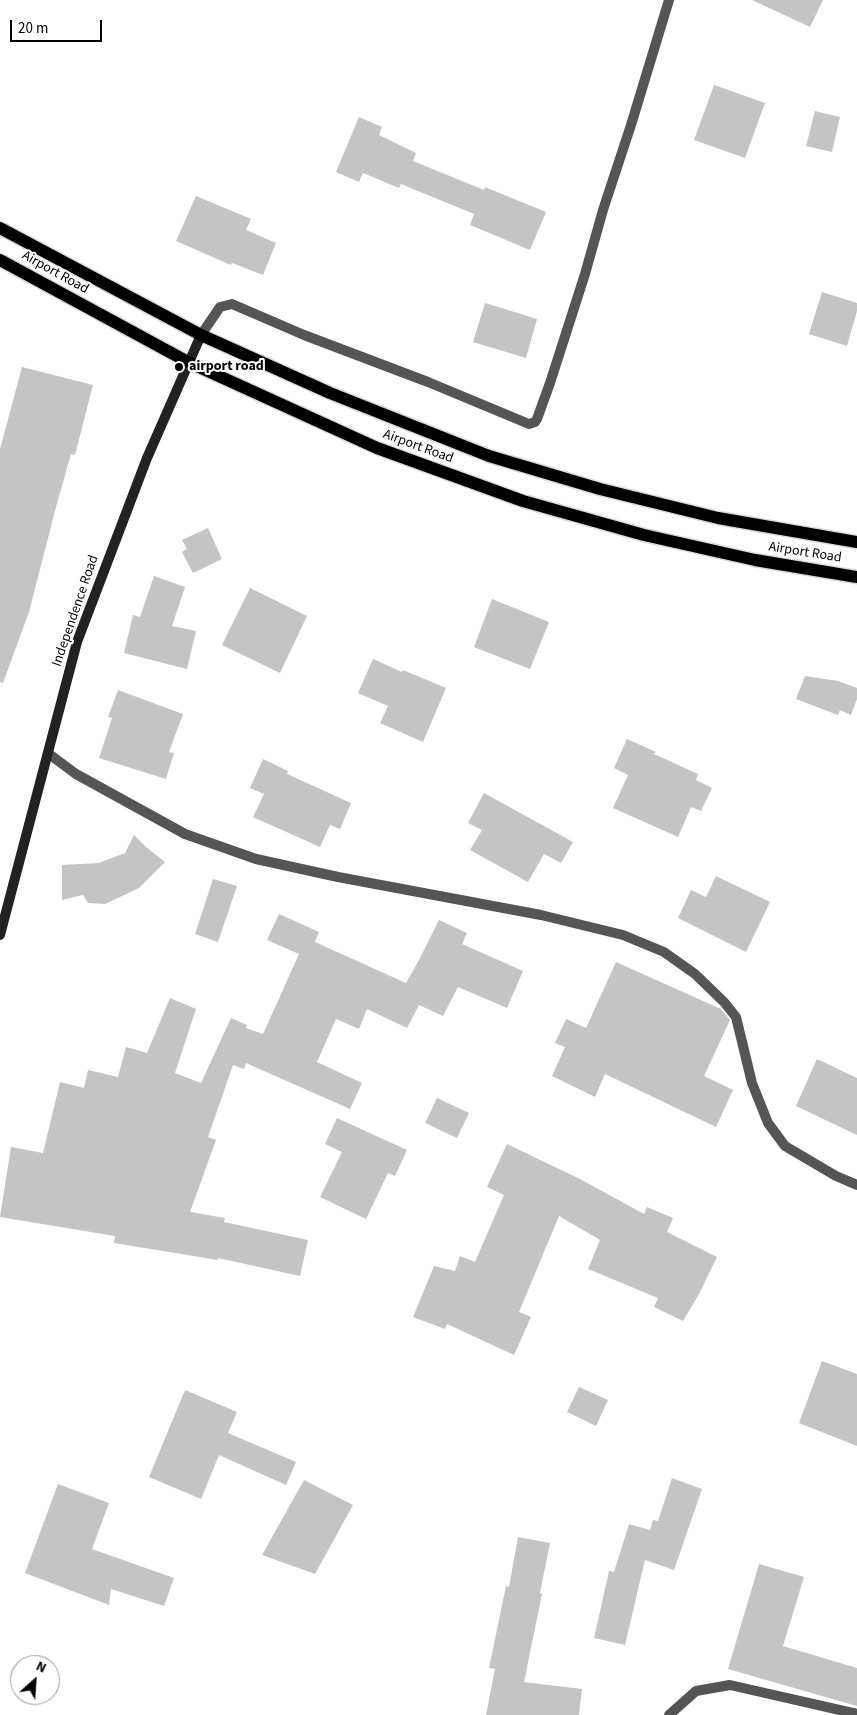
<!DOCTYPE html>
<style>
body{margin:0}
#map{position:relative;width:857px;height:1715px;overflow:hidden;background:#fff;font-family:"Source Sans 3",sans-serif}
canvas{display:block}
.north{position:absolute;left:10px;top:1655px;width:50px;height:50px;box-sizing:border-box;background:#fff;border:1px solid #999;border-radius:50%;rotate:26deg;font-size:14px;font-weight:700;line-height:20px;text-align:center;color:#000}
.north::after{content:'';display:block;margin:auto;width:18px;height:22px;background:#000;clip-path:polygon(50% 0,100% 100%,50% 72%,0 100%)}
.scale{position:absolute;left:10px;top:20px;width:92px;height:22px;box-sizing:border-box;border:2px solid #000;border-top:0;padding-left:6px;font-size:15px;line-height:18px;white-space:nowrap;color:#000;-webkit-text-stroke:4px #fff;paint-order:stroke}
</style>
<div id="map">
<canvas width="857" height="1715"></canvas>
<div class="north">N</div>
<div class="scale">20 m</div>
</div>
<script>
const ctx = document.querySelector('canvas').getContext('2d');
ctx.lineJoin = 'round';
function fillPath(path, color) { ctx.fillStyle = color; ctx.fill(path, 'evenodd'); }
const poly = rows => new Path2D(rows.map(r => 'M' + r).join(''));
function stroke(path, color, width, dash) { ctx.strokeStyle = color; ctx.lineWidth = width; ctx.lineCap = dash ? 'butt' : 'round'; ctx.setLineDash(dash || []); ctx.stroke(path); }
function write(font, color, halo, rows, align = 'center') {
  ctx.font = font + ' "Source Sans 3",sans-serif'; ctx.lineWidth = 4; ctx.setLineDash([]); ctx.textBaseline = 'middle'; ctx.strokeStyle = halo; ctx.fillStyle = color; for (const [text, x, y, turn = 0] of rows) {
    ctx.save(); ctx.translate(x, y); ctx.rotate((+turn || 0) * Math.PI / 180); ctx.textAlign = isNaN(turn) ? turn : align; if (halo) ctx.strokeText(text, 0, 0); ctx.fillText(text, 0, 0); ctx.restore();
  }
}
fillPath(poly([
 [752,0,823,0,810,27],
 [714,85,765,103,745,158,694,140],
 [815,111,840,117,832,152,806,146],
 [359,117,382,127,379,135,416,153,413,161,484,190,485,187,546,212,530,250,470,225,474,214,401,184,399,188,363,173,359,182,336,172],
 [196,196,251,219,246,230,276,243,263,275,232,263,231,265,176,241],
 [822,292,857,303,857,311,847,346,809,334],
 [485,303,537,319,526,358,473,342],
 [22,367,93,385,75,455,71,454,56,507,29,612,3,683,0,682,0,449],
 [208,528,222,559,193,573,182,552,187,549,182,540],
 [154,576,185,587,172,626,196,631,187,669,124,653,133,615,140,617],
 [250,588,307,616,280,673,222,645],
 [492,599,549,622,530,669,474,647],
 [373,659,402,672,403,670,446,688,423,742,380,723,388,706,358,693],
 [805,676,838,681,857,688,857,699,851,715,840,710,838,715,796,699],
 [118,690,183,714,169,752,174,753,166,779,99,758,112,718,108,717],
 [627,739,656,752,654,754,698,774,696,780,712,788,701,811,691,807,678,837,613,808,628,775,614,768],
 [263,759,288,771,287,774,351,803,340,829,330,825,320,847,253,817,264,794,250,788],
 [484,793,573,842,561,863,544,854,528,882,470,850,482,830,468,823],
 [134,835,146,847,165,862,139,888,105,904,88,903,83,895,62,900,62,865,99,863,125,853],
 [716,876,770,902,746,952,678,918,691,890,706,897],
 [213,879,237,886,218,942,195,934],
 [279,914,319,932,315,942,406,983,418,962,439,920,467,933,462,944,523,971,507,1008,458,987,443,1016,419,1005,407,1028,367,1009,359,1029,336,1019,317,1062,362,1083,350,1109,246,1063,244,1069,233,1065,208,1137,216,1140,190,1212,225,1218,224,1222,308,1240,300,1276,218,1258,218,1260,114,1243,115,1236,0,1217,11,1147,43,1153,60,1082,84,1088,88,1070,118,1077,126,1047,147,1053,170,998,196,1009,175,1073,201,1083,231,1018,247,1025,246,1028,263,1034,299,954,267,940],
 [616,962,721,1009,730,1020,704,1076,733,1090,716,1127,605,1074,595,1097,552,1076,565,1047,555,1043,566,1019,586,1028],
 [817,1059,857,1078,857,1135,796,1106],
 [437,1098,469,1113,457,1138,425,1123],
 [337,1118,407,1150,395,1176,388,1173,366,1219,320,1197,342,1152,325,1144],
 [507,1144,580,1179,644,1214,647,1207,673,1218,667,1232,717,1257,699,1294,683,1321,654,1307,658,1298,588,1269,600,1240,559,1216,519,1312,531,1317,514,1355,447,1324,445,1329,413,1317,434,1266,455,1271,460,1256,475,1262,504,1195,487,1187],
 [822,1361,857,1374,857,1446,799,1423],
 [579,1387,608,1400,596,1426,567,1412],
 [185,1390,237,1412,228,1433,296,1462,286,1485,219,1455,201,1499,149,1477],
 [672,1478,702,1489,674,1570,645,1560,625,1645,594,1638,609,1571,614,1572,629,1524,650,1530,653,1520,658,1521],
 [304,1480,353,1505,315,1574,262,1555],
 [58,1484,109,1503,92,1549,174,1578,164,1606,111,1589,109,1605,25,1573],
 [518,1537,550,1543,540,1593,542,1594,524,1682,582,1689,579,1715,486,1715,495,1669,489,1668,506,1586,509,1587],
 [759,1564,804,1577,783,1646,857,1668,857,1706,728,1669]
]), '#c4c4c4');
const primary = poly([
 [0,228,201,335,330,393,489,456,600,489,718,518,857,542],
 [0,260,188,362,377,448,523,501,644,535,755,560,857,577]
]);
stroke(primary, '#dbdbdb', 15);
stroke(poly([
 [669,1715,696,1691,730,1685,857,1714]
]), '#555', 10);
stroke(poly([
 [201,335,220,307,232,304,304,335,428,382,529,424,535,422,537,419,550,383,585,274,603,210,631,125,669,0],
 [49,754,76,774,185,834,256,859,338,877,541,915,623,935,664,952,695,974,724,1002,736,1017,752,1083,768,1123,785,1146,836,1176,857,1185]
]), '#555', 10);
stroke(poly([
 [0,935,77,642,147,458,201,335]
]), '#222', 10);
stroke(primary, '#000', 12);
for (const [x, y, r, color] of [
 [179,367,5,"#000"]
]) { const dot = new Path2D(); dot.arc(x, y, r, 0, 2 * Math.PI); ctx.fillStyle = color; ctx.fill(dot); stroke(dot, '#fff', 2); }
write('14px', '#000', '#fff', [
 ["Airport Road",55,273,29],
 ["Airport Road",418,447,20],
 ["Airport Road",805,553,9],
 ["Independence Road",76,611,-71]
]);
write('bold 14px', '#000', '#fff', [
 ["airport road",189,367]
], 'left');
</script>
